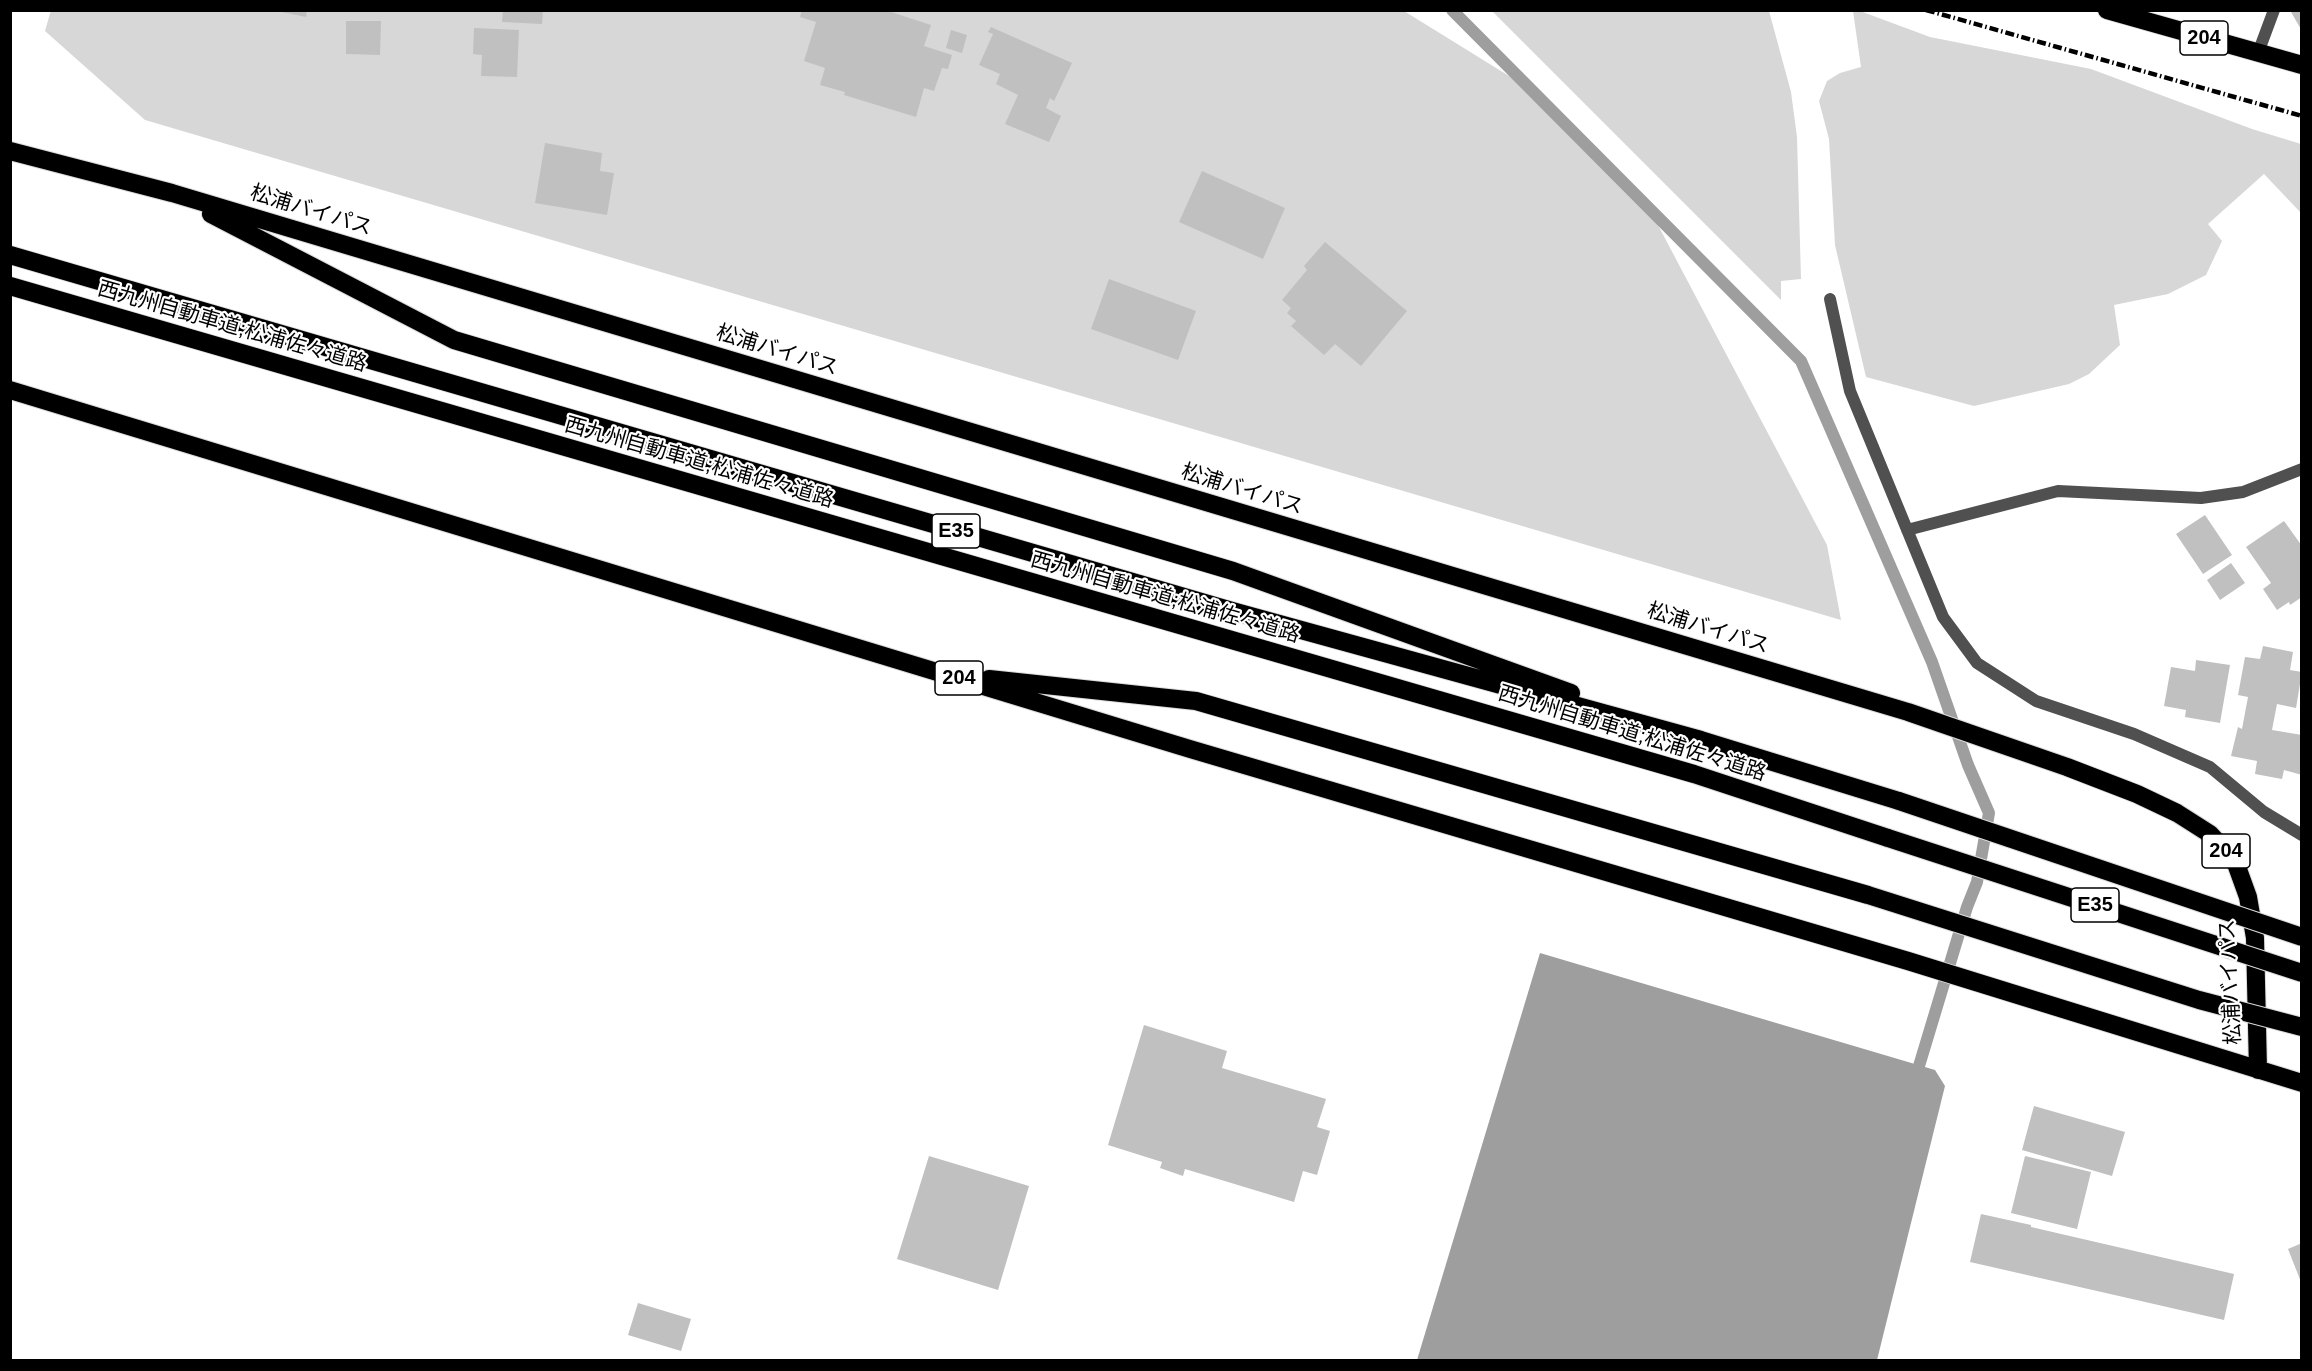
<!DOCTYPE html>
<meta charset="utf-8">
<style>
body{margin:0}
#map{position:relative;width:2312px;height:1371px;overflow:hidden;background:#fff;font-family:Helvetica,sans-serif}
canvas{display:block}
.frame{position:absolute;inset:0;border:12px solid #000;pointer-events:none}
</style>
<div id="map">
<canvas width="2312" height="1371"></canvas>
<div class="frame"></div>
</div>
<script>
const ctx = document.querySelector('canvas').getContext('2d');
ctx.lineJoin = 'round';
function fillPath(path, color) { ctx.fillStyle = color; ctx.fill(path, 'evenodd'); }
const poly = rows => new Path2D(rows.map(r => 'M' + r).join(''));
function stroke(path, color, width, dash) { ctx.strokeStyle = color; ctx.lineWidth = width; ctx.lineCap = dash ? 'butt' : 'round'; ctx.setLineDash(dash || []); ctx.stroke(path); }
function write(font, color, halo, rows, align = 'center') {
  ctx.font = font + ' Helvetica,"Noto Sans JP",sans-serif'; ctx.lineWidth = 4.5; ctx.setLineDash([]); ctx.textBaseline = 'middle'; ctx.strokeStyle = halo; ctx.fillStyle = color; for (const [text, x, y, turn = 0] of rows) {
    ctx.save(); ctx.translate(x, y); ctx.rotate((+turn || 0) * Math.PI / 180); ctx.textAlign = isNaN(turn) ? turn : align; if (halo) ctx.strokeText(text, 0, 0); ctx.fillText(text, 0, 0); ctx.restore();
  }
}
fillPath(poly([
 [51,10,1404,11,1522,84,1649,208,1827,545,1841,620,145,120,45,31],
 [1492,11,1769,11,1791,92,1797,137,1801,279,1781,281,1781,300],
 [1853,11,1860,11,1930,37,2091,69,2252,129,2301,144,2301,213,2264,174,2208,224,2222,241,2206,275,2168,294,2114,305,2120,345,2089,374,2069,384,1974,406,1866,377,1835,245,1829,139,1819,101,1827,81,1840,73,1861,67]
]), '#d7d7d7');
fillPath(poly([
 [1540,953,1935,1070,1945,1086,1877,1360,1417,1360]
]), '#9e9e9e');
stroke(poly([
 [1452,10,1801,361,1932,662,1968,765,1989,813,1977,882,1967,907,1919,1066]
]), '#9e9e9e', 12);
fillPath(poly([
 [272,10,307,10,306,17],
 [503,10,543,10,542,24,502,22],
 [802,10,885,10,931,25,924,46,952,55,948,69,942,68,934,91,924,88,916,117,844,95,845,92,820,85,825,68,804,61,816,22,800,17],
 [2291,10,2302,10,2302,31,2291,12],
 [346,21,381,21,380,55,346,54],
 [991,27,1072,63,1054,101,1050,98,1046,108,1061,116,1049,142,1005,124,1018,95,996,84,1000,74,979,65,993,34,988,32],
 [474,28,519,30,517,77,481,76,482,55,473,54],
 [951,30,967,35,962,53,946,48],
 [545,143,602,153,600,171,614,173,607,215,535,203],
 [1202,171,1285,208,1263,259,1179,222],
 [1325,242,1407,311,1361,366,1335,344,1324,355,1291,326,1296,321,1287,313,1291,308,1282,300,1307,270,1304,266],
 [1109,279,1196,311,1178,360,1091,329],
 [2205,515,2232,555,2203,574,2176,534],
 [2284,521,2302,546,2302,597,2290,605,2289,602,2277,610,2263,589,2271,583,2246,547],
 [2231,563,2245,583,2220,600,2207,580],
 [2263,646,2293,652,2290,670,2302,672,2296,708,2277,704,2272,730,2302,735,2302,775,2284,770,2282,779,2255,774,2257,761,2231,756,2238,727,2242,729,2248,697,2238,695,2245,657,2260,659],
 [2196,660,2230,665,2220,723,2185,717,2186,710,2164,706,2171,667,2195,671],
 [1144,1025,1227,1051,1222,1068,1326,1099,1317,1127,1330,1131,1317,1175,1303,1171,1294,1202,1185,1169,1183,1176,1160,1168,1162,1162,1108,1145],
 [2034,1106,2125,1132,2112,1176,2022,1150],
 [929,1156,1029,1186,998,1290,897,1259],
 [2025,1156,2091,1172,2077,1229,2011,1213],
 [1981,1214,2031,1225,2031,1227,2234,1274,2224,1320,1970,1262],
 [2302,1243,2302,1282,2301,1282,2288,1249],
 [638,1303,691,1319,681,1351,628,1335]
]), '#c0c0c0');
const highway = poly([
 [2107,10,2302,65],
 [10,151,172,193,1908,712,2067,767,2137,794,2177,813,2210,834,2235,861,2248,897,2255,938,2258,1070],
 [211,214,454,340,1233,571,1571,693],
 [10,255,1232,611,1701,740,1899,801],
 [10,286,1694,774,1888,838],
 [10,390,1190,749,1908,961,2302,1083],
 [989,679,1196,701,1868,895]
]);
stroke(highway, '#dbdbdb', 20);
stroke(poly([
 [2258,53,2274,10],
 [1830,299,1850,391,1943,617,1977,663,2036,701,2134,734,2210,767,2264,812,2302,835],
 [1907,530,2058,491,2201,498,2243,492,2302,469]
]), '#505050', 12);
stroke(highway, '#000', 18);
stroke(poly([
 [1926,10,2302,116]
]), '#000', 4.5, [9, 3, 1.5, 3]);
const highwayBridge = poly([
 [1899,801,2302,937],
 [1888,838,2302,973],
 [1868,895,2199,1000,2302,1027]
]);
stroke(highwayBridge, '#dbdbdb', 20, []);
stroke(highwayBridge, '#000', 18);
for (const [x, y, w] of [
 [2204,38,48],
 [956,531,48],
 [959,678,48],
 [2226,851,48],
 [2095,905,48]
]) { const box = new Path2D(); box.roundRect(x - w / 2, y - 17, w, 34, 4.5); ctx.fillStyle = '#fff'; ctx.fill(box); stroke(box, '#000', 1.5); }
write('bold 20px', '#000', null, [
 ["204",2204,38],
 ["E35",956,531],
 ["204",959,678],
 ["204",2226,851],
 ["E35",2095,905]
]);
write('21px', '#000', '#fff', [
 ["松浦バイパス",311,211,17],
 ["西九州自動車道;松浦佐々道路",232,327,16],
 ["松浦バイパス",777,351,17],
 ["西九州自動車道;松浦佐々道路",699,463,16],
 ["松浦バイパス",1242,490,17],
 ["西九州自動車道;松浦佐々道路",1165,598,16],
 ["松浦バイパス",1708,629,17],
 ["西九州自動車道;松浦佐々道路",1632,734,17],
 ["松浦バイパス",2231,982,-93]
]);
</script>
